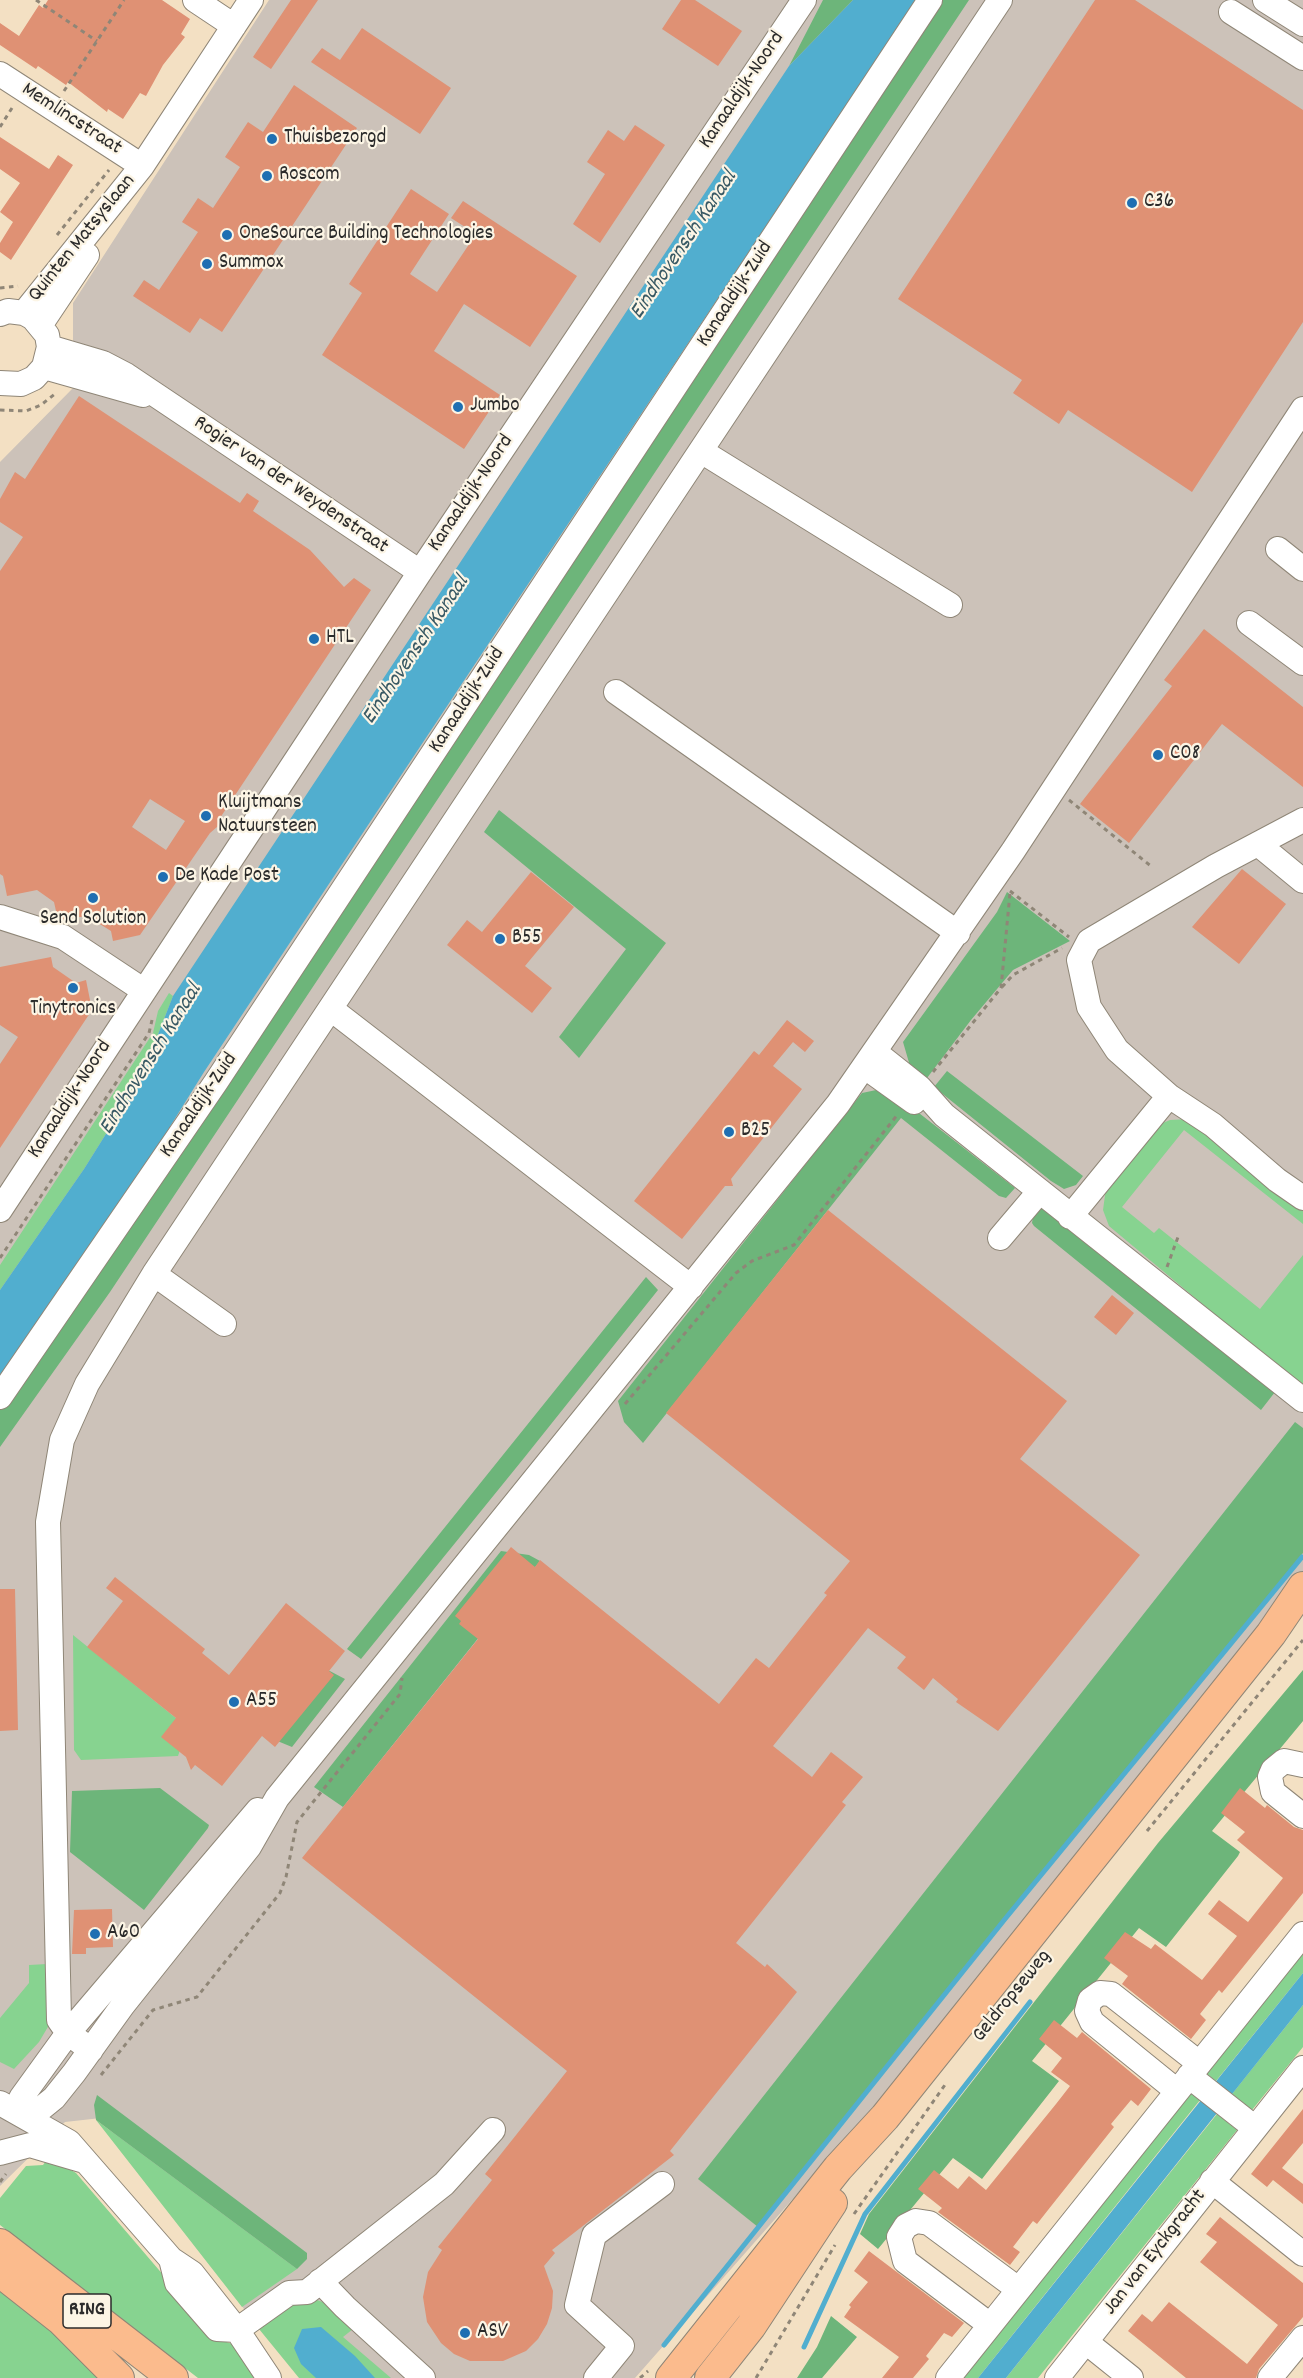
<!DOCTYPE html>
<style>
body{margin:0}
canvas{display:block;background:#f3e0c3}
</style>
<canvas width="1303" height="2378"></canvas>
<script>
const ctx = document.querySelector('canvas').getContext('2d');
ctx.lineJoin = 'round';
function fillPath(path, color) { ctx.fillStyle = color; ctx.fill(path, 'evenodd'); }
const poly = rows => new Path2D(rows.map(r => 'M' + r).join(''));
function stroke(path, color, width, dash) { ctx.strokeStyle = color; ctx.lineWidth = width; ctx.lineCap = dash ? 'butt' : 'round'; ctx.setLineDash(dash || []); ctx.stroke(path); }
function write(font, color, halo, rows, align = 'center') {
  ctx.font = font + ' Dekko,sans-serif'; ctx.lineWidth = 4.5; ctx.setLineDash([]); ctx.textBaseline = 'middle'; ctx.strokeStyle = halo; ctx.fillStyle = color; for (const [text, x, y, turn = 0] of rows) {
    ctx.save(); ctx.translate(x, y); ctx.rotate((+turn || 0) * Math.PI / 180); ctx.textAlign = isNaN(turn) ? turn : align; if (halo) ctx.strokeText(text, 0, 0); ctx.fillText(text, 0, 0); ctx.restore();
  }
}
fillPath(poly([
 [269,0,1303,0,1303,1601,1073,1881,635,2378,342,2378,259,2329,101,2118,65,2122,0,2186,0,462,73,388,73,303]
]), '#ccc2b9');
fillPath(poly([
 [169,993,173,996,141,1078,84,1169,0,1290,0,1265,153,1033,158,1011],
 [1189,1119,1303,1209,1303,1224,1184,1130,1122,1207,1154,1233,1159,1228,1260,1309,1303,1255,1303,1388,1109,1226,1103,1210,1106,1188,1158,1125,1170,1120],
 [73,1635,177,1719,180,1750,178,1756,81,1760,74,1750],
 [1303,1945,1303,1973,1216,2081,1203,2071],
 [47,1964,52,2020,39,2042,14,2069,0,2062,0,2018,29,1983,29,1965],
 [1303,2005,1303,2047,1252,2110,1232,2094],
 [1188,2091,1200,2100,978,2378,956,2378],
 [1217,2114,1237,2130,1038,2378,1006,2378],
 [96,2120,297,2269,242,2307],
 [49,2157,76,2173,218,2339,238,2346,260,2378,198,2378,0,2225,0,2198,26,2166,43,2165],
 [0,2289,115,2378,0,2378],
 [312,2298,325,2303,353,2329,343,2337,391,2378,299,2378,259,2329,297,2300]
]), '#87d390');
fillPath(poly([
 [823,0,853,0,789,66],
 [939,0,969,0,110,1292,0,1447,0,1408],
 [499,810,666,943,579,1058,559,1037,626,949,484,832],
 [1007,892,1070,941,1013,970,971,1020,927,1078,919,1074,910,1066,903,1042,997,912],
 [947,1071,1083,1176,1076,1185,1064,1189,1051,1181,934,1087],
 [881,1089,901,1099,1015,1188,1006,1198,999,1196,901,1118,643,1443,624,1422,618,1401,862,1093],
 [1041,1207,1275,1392,1261,1410,1034,1226,1032,1223,1033,1217],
 [646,1277,658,1290,524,1458,361,1659,347,1649],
 [1295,1422,1303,1428,1303,1553,758,2227,698,2179],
 [501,1551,529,1555,540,1561,343,1807,314,1787],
 [326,1669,345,1679,292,1747,275,1740],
 [1303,1670,1303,1721,1212,1831,1240,1852,1238,1856,1166,1947,1139,1928,1032,2061,1059,2081,982,2179,953,2158,878,2249,860,2234,869,2214,1158,1843],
 [160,1788,209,1825,208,1828,144,1910,70,1852,72,1791],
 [97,2095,307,2253,307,2259,297,2269,96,2120,94,2105],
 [831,2316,857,2337,822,2378,797,2378,817,2347]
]), '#6db57a');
fillPath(poly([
 [853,0,916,0,204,1072,118,1210,0,1375,0,1290,84,1169,141,1078,173,996,789,66],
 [1303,1973,1303,2005,1006,2378,978,2378],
 [321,2327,355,2356,375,2378,316,2378,301,2364,294,2348,302,2329]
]), '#51aecf');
stroke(poly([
 [664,2345,1005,1919,1302,1557],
 [804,2347,865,2214,1030,2002]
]), '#51aecf', 5);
fillPath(poly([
 [48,0,162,0,190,19,181,34,185,37,163,65,146,96,140,93,123,119,108,109,107,112,68,82,66,85,38,66,36,69,0,45,0,23,19,36,39,5,43,8],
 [291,0,318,0,271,69,253,57],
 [681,0,695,0,742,31,718,66,662,29],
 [1095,0,1135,0,1303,110,1303,322,1192,492,1068,410,1059,424,1013,393,1022,380,898,299],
 [362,28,451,88,420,134,311,62,322,48,340,60],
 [294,85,357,128,222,332,200,318,190,333,133,296,144,280,159,290,198,232,182,222,198,198,213,208,240,167,225,157,248,122,263,132],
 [635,125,665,145,600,243,573,224,605,174,587,162,608,130,624,141],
 [0,137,49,169,58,155,73,165,11,260,0,252,0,243,13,222,0,212,20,183,0,169],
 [411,189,449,214,410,274,437,292,476,234,451,218,463,201,577,276,530,347,464,304,434,351,500,395,464,449,322,355,362,293,349,284],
 [79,396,240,503,247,493,259,501,253,511,310,550,344,587,354,578,371,590,220,818,224,821,210,833,140,935,113,941,111,931,87,916,58,920,54,902,37,890,7,896,3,876,0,874,0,571,23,537,0,522,0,499,15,472,25,479],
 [150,799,185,821,166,850,132,827],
 [1204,629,1303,707,1303,787,1222,724,1129,843,1080,804,1172,686,1164,680],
 [1242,869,1286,904,1239,964,1192,927],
 [531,872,574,907,525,966,552,988,532,1013,447,945,467,920,482,932],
 [51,957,53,967,76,983,86,980,92,1010,0,1148,0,1064,18,1037,0,1025,0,967],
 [787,1020,814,1041,805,1052,793,1042,773,1066,802,1089,731,1179,733,1186,725,1186,682,1239,634,1201,754,1051,759,1055],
 [828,1210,1067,1401,1020,1459,1140,1555,998,1731,956,1702,958,1699,933,1678,924,1690,897,1668,906,1657,868,1628,773,1746,812,1777,831,1752,863,1777,842,1802,846,1805,736,1943,765,1967,767,1964,797,1992,670,2151,674,2155,552,2250,555,2253,544,2266,553,2291,552,2308,547,2324,538,2339,526,2351,503,2361,470,2361,454,2354,441,2343,427,2322,423,2297,428,2272,442,2250,438,2247,492,2180,485,2174,567,2071,302,1858,478,1639,459,1624,461,1621,455,1616,511,1547,535,1567,540,1560,719,1704,756,1658,769,1668,827,1595,824,1593,850,1561,666,1413],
 [1112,1295,1134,1313,1116,1335,1094,1317],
 [115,1577,205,1649,202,1653,229,1675,286,1603,345,1651,329,1671,334,1675,275,1747,262,1736,222,1786,195,1765,191,1770,186,1757,161,1737,176,1718,87,1647,123,1601,106,1588],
 [0,1589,15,1589,18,1730,0,1731],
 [1240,1788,1265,1808,1267,1805,1294,1827,1303,1830,1303,1893,1222,1993,1219,1990,1200,2014,1206,2020,1191,2039,1122,1984,1128,1976,1104,1958,1125,1932,1151,1949,1155,1944,1202,1980,1215,1964,1237,1936,1208,1914,1219,1900,1248,1922,1283,1878,1237,1840,1245,1832,1221,1813],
 [112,1909,113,1947,86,1948,86,1954,72,1954,74,1910],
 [1054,2020,1077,2038,1082,2032,1151,2089,1138,2106,1131,2100,1111,2124,1114,2127,1048,2210,1037,2224,1033,2221,1013,2247,1020,2252,1010,2265,938,2212,942,2208,918,2189,934,2170,958,2189,969,2176,986,2190,1056,2104,1070,2086,1051,2072,1062,2058,1039,2039],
 [1303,2109,1303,2143,1282,2168,1303,2184,1303,2204,1273,2180,1267,2187,1251,2174],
 [1220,2217,1303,2283,1303,2317,1259,2369,1256,2378,1186,2378,1128,2331,1142,2314,1152,2322,1169,2302,1247,2364,1259,2349,1278,2325,1200,2262,1217,2242,1206,2234],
 [869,2251,964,2323,952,2337,944,2333,926,2356,929,2359,913,2378,882,2378,899,2357,844,2317,851,2307,849,2305,868,2282,854,2271]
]), '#df9174');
const minor = poly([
 [195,0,234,26],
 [1265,0,1303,24],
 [1231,12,1303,58],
 [0,74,142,166],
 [24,313,142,166,251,0],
 [0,314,8,311,24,313,33,318,47,335,49,347,44,367,34,378,21,384,0,383],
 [41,324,87,255],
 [49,347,103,363,126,375,420,572],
 [44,367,143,395],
 [701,451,950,605],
 [1278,549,1303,569],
 [1249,623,1303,663],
 [616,692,958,933],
 [1303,820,1216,866,1089,941,1079,960,1089,1007,1117,1050,1169,1096,1213,1125,1277,1180,1303,1198],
 [1258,844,1303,881],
 [0,917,63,937,143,990],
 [331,1009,691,1287],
 [876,1053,920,1088,944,1115,1303,1400],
 [865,1067,914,1102],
 [0,1210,420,572,804,0],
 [1070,1217,1169,1096],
 [1000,1238,1039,1192],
 [154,1274,224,1324],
 [0,1397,216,1082,930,0],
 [1303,1765,1284,1761,1273,1770,1270,1777,1273,1792,1303,1816],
 [91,2050,68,2033,59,2020,48,1522,62,1440,87,1384,154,1274,1000,0],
 [1189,2076,1255,2128],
 [1177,2091,1092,2022,1087,2011,1090,2000,1100,1993,1111,1994,1199,2063],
 [0,2103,69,2142,171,2259,192,2273,237,2330,269,2378],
 [23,2115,38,2111,54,2098,74,2073,123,2005,249,1847,277,1798,838,1104,1013,851,1303,409],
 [23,2115,21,2098,68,2033,258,1810],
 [0,2153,30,2145,81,2160],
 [1212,2181,1303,2254],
 [171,2259,177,2283,217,2329,237,2330,289,2293,307,2292,444,2184,493,2130],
 [320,2281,345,2307,423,2378],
 [990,2325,905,2261,899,2237,906,2226,916,2221,929,2223,1018,2289],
 [1086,2342,1131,2378],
 [596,2378,622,2346,577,2305,594,2235,662,2184],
 [948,2378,1303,1934],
 [1057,2378,1303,2068],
 [1270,2378,1303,2338]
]);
const major = poly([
 [0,2244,173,2378],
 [0,2272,61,2320,119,2378],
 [671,2378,838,2168,885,2117,1271,1634,1303,1587],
 [710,2378,751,2326,832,2203]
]);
stroke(minor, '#8f8677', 26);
stroke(major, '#8f8677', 32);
stroke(poly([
 [36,0,97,41],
 [64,91,124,0],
 [0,127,12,108],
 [57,235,109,170],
 [0,288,18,286],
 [0,410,26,411,41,405,56,393],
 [1069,800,1152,867],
 [1010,891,1069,937],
 [1002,987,1013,975,1062,948],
 [933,1072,1001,988,1010,893],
 [0,1258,149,1033,152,1020],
 [1167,1267,1178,1237],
 [625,1404,736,1273,752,1261,794,1245,898,1114],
 [1147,1831,1303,1640],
 [101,2075,153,2010,197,1997,280,1893,286,1877,297,1822,400,1694,402,1678],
 [0,2182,6,2174],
 [854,2214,947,2082],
 [640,2378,648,2371],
 [756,2378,835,2245]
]), '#8f8677', 3, [4.5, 4.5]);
stroke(minor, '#fff', 24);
stroke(major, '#fbbb8d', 30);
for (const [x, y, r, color] of [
 [272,139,6,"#1f6fb2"],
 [267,176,6,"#1f6fb2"],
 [1132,203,6,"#1f6fb2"],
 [227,235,6,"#1f6fb2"],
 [207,264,6,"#1f6fb2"],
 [458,407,6,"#1f6fb2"],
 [314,639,6,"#1f6fb2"],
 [1158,755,6,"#1f6fb2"],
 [206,816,6,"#1f6fb2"],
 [163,877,6,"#1f6fb2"],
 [93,898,6,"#1f6fb2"],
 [500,939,6,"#1f6fb2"],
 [73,988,6,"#1f6fb2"],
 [729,1132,6,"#1f6fb2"],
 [234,1702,6,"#1f6fb2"],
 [95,1934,6,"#1f6fb2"],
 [465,2333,6,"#1f6fb2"]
]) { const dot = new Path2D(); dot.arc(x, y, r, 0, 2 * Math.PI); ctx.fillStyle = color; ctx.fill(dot); stroke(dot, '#fcf5e5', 2); }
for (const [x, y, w] of [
 [87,2311,48]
]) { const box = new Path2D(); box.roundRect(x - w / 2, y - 17, w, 34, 4.5); ctx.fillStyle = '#fcf5e5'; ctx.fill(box); stroke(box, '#2b2b2b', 1.5); }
write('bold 20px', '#2b2b2b', null, [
 ["RING",87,2311]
]);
write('21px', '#2b2b2b', '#fcf5e5', [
 ["Kanaaldijk-Noord",743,91,-56],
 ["Memlincstraat",71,120,33],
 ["Quinten Matsyslaan",83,239,-51],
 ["Kanaaldijk-Zuid",736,295,-57],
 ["Rogier van der Weydenstraat",290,486,34],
 ["Kanaaldijk-Noord",472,494,-56],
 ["Kanaaldijk-Zuid",468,701,-57],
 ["Kanaaldijk-Noord",71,1100,-57],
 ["Kanaaldijk-Zuid",200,1106,-56],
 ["Geldropseweg",1013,1997,-51],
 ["Jan van Eyckgracht",1156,2253,-52]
]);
write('21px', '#2b2b2b', '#fcf5e5', [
 ["Thuisbezorgd",284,139],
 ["Roscom",279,176],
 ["C36",1144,203],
 ["OneSource Building Technologies",239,235],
 ["Summox",219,264],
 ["Jumbo",470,407],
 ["HTL",326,639],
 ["C08",1170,755],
 ["Kluijtmans",218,804],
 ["Natuursteen",218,828],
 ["De Kade Post",175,877],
 ["Send Solution",93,920,"center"],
 ["B55",512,939],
 ["Tinytronics",73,1010,"center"],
 ["B25",741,1132],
 ["A55",246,1702],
 ["A60",107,1934],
 ["ASV",477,2333]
], 'left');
write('italic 22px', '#385964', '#fcf5e5', [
 ["Eindhovensch Kanaal",685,246,-56],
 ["Eindhovensch Kanaal",417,651,-56],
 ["Eindhovensch Kanaal",152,1060,-58]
]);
</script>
